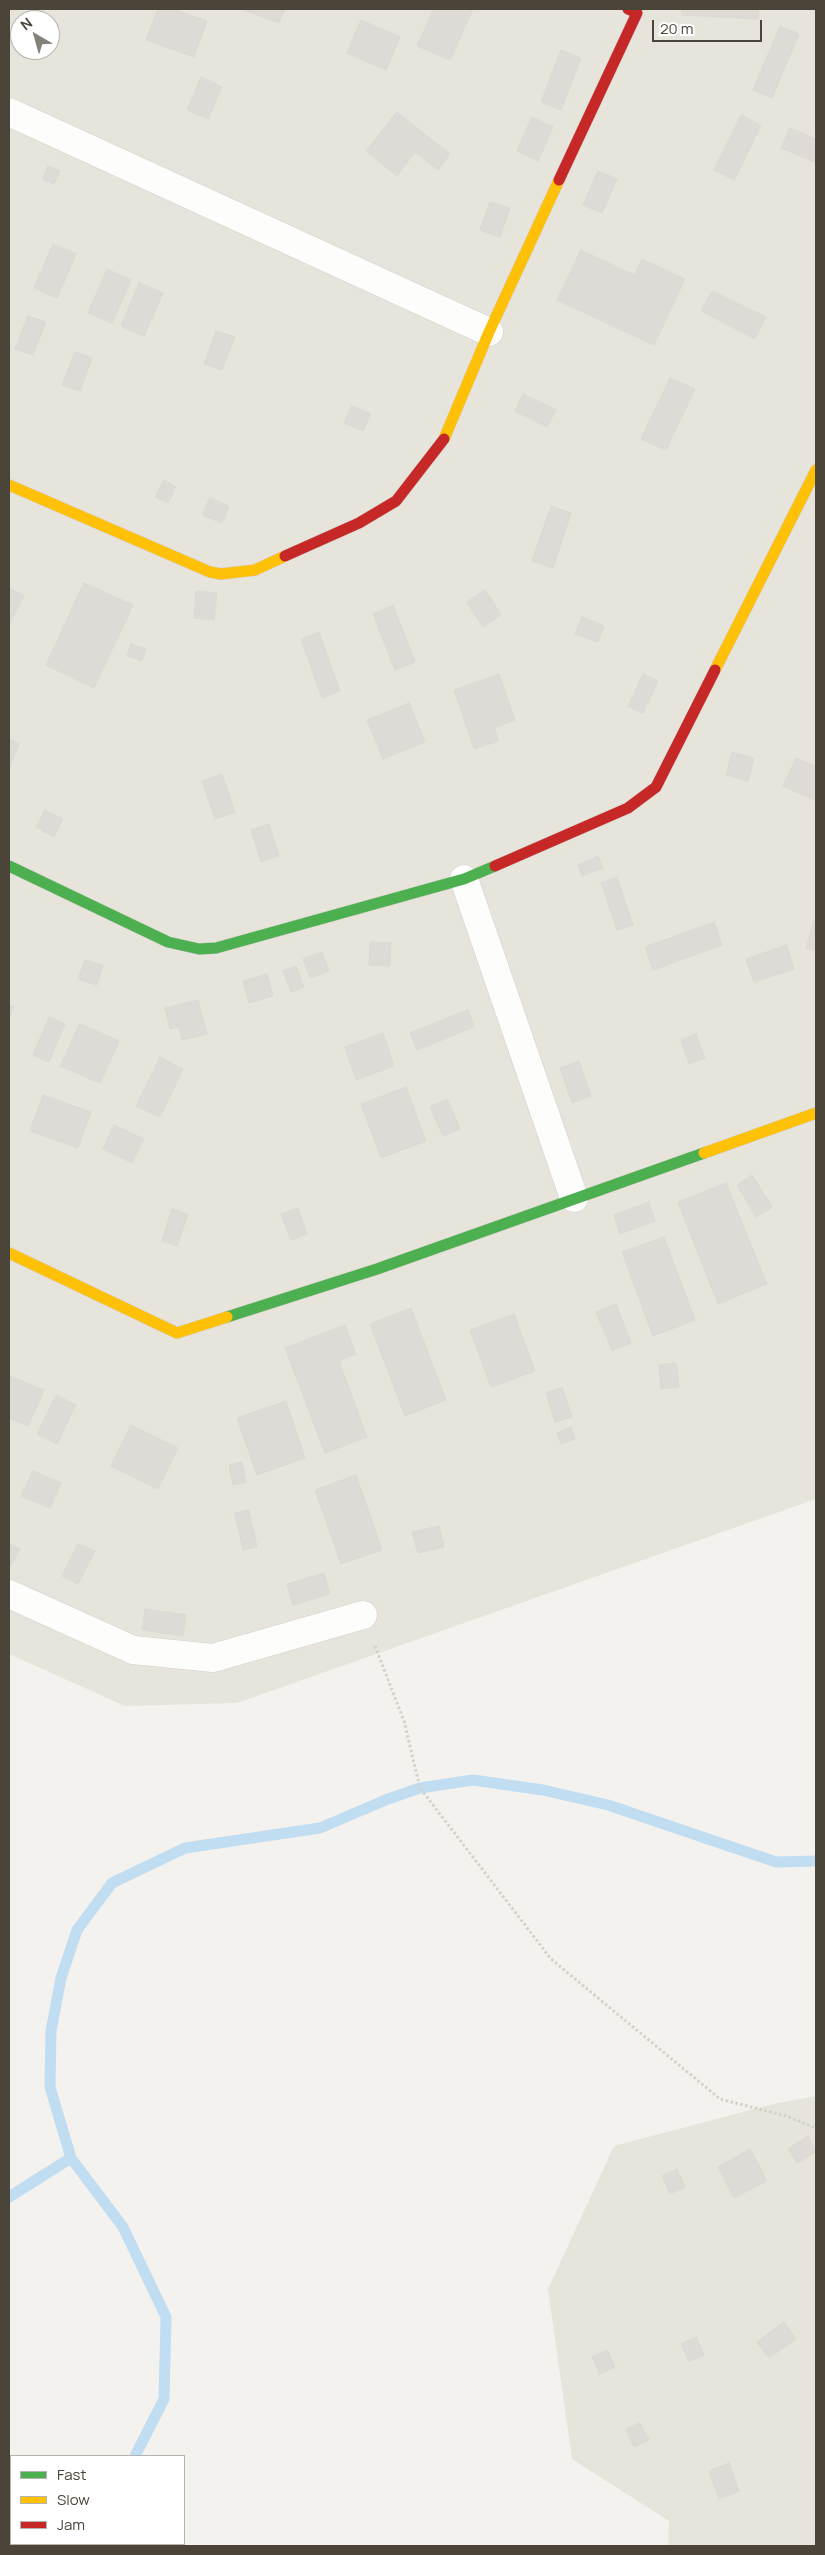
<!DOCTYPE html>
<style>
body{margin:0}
#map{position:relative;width:825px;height:2555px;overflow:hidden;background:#f4f2ee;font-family:Manrope,sans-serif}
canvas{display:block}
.frame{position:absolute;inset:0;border:10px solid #4b4439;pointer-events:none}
.legend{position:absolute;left:10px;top:2455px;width:175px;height:90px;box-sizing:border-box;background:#fff;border:1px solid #b7b4b0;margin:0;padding:6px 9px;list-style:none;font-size:15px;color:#4b4439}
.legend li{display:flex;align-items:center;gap:10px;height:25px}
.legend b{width:25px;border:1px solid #b7b4b0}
.north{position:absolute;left:10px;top:10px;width:50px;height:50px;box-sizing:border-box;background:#fff;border:1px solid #b7b4b0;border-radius:50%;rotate:322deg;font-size:14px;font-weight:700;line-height:20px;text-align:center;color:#4b4439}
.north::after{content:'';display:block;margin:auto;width:18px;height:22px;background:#868178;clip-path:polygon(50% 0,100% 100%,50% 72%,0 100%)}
.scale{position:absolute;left:652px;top:20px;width:110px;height:22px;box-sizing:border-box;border:2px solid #4b4439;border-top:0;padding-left:6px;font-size:15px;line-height:18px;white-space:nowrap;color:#4b4439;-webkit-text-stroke:4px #fff;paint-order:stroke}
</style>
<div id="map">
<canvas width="825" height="2555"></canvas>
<div class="frame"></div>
<ul class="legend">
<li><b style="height:6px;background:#4caf50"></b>Fast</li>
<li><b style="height:6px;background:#ffc107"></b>Slow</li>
<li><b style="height:6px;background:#c62828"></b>Jam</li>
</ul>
<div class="north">N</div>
<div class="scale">20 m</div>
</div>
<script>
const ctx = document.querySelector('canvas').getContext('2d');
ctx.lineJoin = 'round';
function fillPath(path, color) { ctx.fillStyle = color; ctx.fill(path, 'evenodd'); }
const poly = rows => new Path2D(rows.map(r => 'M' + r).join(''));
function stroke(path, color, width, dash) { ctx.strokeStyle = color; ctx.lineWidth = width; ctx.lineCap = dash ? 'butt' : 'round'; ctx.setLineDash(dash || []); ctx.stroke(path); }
fillPath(poly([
 [9,9,816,9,816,1499,237,1703,125,1706,9,1654],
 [20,20,50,20,50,50,20,50],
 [816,2096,816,2546,668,2546,669,2521,572,2459,548,2289,614,2146,773,2104]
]), '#e7e4dc');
stroke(poly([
 [9,2197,71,2158],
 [135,2456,164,2399,166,2317,123,2227,71,2158,50,2087,51,2031,61,1978,77,1930,112,1883,185,1848,320,1828,388,1799,420,1788,473,1780,543,1790,608,1805,776,1862,816,1861],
 [112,2544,112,2546]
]), '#c0ddf1', 11);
const building = poly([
 [158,9,173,9,207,21,194,57,146,40,158,9],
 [242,9,285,9,279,23,242,9],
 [434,9,473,9,450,60,417,46,434,9],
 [682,9,759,9,758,19,682,15,682,9],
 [361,20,400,37,386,70,347,53,361,20],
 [780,26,799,34,772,98,753,90,780,26],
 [561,50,581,58,561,110,541,102,561,50],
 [201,77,222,87,208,119,187,110,201,77],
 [397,112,450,154,438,170,415,152,397,176,366,151,397,112],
 [741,115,761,125,734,180,714,170,741,115],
 [532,117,553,127,538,161,517,151,532,117],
 [790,128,816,139,815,162,781,148,790,128],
 [48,166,60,171,54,184,43,179,48,166],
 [598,171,617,179,602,213,583,205,598,171],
 [490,202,510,208,500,237,480,230,490,202],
 [53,244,76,254,57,298,34,288,53,244],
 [581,250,634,275,642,259,685,279,654,345,557,300,581,250],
 [107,269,131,280,112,323,88,313,107,269],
 [139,283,163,293,144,336,121,326,139,283],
 [712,291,766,317,755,339,701,311,712,291],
 [28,316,46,322,33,355,15,349,28,316],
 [216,331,235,337,222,370,204,364,216,331],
 [75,352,92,358,80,391,62,385,75,352],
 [670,378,695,389,666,450,641,439,670,378],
 [523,394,556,410,547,427,515,411,523,394],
 [352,406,371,414,363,431,344,423,352,406],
 [164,480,176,487,168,503,155,497,164,480],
 [210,498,229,506,222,523,202,515,210,498],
 [551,506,571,513,553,568,532,561,551,506],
 [84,583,133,605,94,688,46,665,84,583],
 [9,588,24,596,9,625,9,588],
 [485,590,501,615,483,627,467,602,485,590],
 [196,591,217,593,214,620,194,618,196,591],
 [393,605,415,662,395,670,373,614,393,605],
 [582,617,604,626,598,642,575,634,582,617],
 [319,632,340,691,322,698,301,639,319,632],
 [131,644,146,649,142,661,127,656,131,644],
 [499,674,515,720,494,728,499,741,474,749,454,690,499,674],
 [643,674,658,681,643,713,628,706,643,674],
 [409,703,425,742,383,759,367,720,409,703],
 [9,739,19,744,9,768,9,739],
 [732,752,754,758,748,781,726,775,732,752],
 [796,758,816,767,816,801,783,786,796,758],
 [222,774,235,812,215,819,202,781,222,774],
 [45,810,63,819,54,837,36,827,45,810],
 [269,824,279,856,261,862,251,830,269,824],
 [598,856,603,868,582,876,578,865,598,856],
 [617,877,633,925,617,930,601,883,617,877],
 [814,921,816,922,816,951,806,948,814,921],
 [714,922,722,945,653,970,645,947,714,922],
 [370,942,391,943,390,966,369,965,370,942],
 [787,945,794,969,754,982,746,959,787,945],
 [322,952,329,971,310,978,303,959,322,952],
 [85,960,103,965,97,985,78,979,85,960],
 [296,966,304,987,291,992,283,971,296,966],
 [267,974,273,996,249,1003,243,981,267,974],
 [198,1000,207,1034,182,1040,179,1027,170,1029,165,1008,198,1000],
 [9,1005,14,1007,9,1019,9,1005],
 [468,1010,474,1027,417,1050,410,1033,468,1010],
 [49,1017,65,1024,49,1062,33,1055,49,1017],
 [80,1024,119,1041,100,1083,60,1066,80,1024],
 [383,1033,394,1066,356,1080,345,1047,383,1033],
 [696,1034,705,1058,689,1064,681,1040,696,1034],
 [160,1057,183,1069,160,1117,136,1106,160,1057],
 [579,1061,591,1096,572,1103,560,1068,579,1061],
 [406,1087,426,1141,381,1158,361,1104,406,1087],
 [43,1095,91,1112,78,1148,30,1131,43,1095],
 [447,1099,460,1129,443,1136,430,1107,447,1099],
 [114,1125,144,1139,132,1163,103,1149,114,1125],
 [752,1175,772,1207,756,1217,737,1185,752,1175],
 [726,1183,767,1284,718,1304,678,1202,726,1183],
 [649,1202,655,1221,620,1234,614,1215,649,1202],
 [298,1208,307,1234,291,1240,281,1214,298,1208],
 [172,1209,188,1214,177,1246,162,1241,172,1209],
 [664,1237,695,1320,653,1336,622,1252,664,1237],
 [616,1304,631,1343,612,1351,596,1312,616,1304],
 [411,1308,446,1400,405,1416,370,1324,411,1308],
 [514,1314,535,1371,491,1387,470,1330,514,1314],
 [345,1325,356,1354,339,1361,367,1437,325,1453,285,1348,345,1325],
 [676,1363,679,1387,661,1389,659,1365,676,1363],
 [10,1376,44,1390,28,1426,9,1418,10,1376],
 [562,1387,572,1417,555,1422,546,1393,562,1387],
 [56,1395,76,1405,57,1444,37,1434,56,1395],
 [286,1401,305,1458,257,1475,237,1418,286,1401],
 [131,1425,178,1448,158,1489,111,1466,131,1425],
 [571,1427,575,1439,561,1444,557,1433,571,1427],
 [242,1462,246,1482,233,1485,229,1465,242,1462],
 [33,1471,61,1483,50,1508,21,1496,33,1471],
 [356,1475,382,1550,341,1564,315,1490,356,1475],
 [249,1510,257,1547,243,1550,235,1513,249,1510],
 [439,1526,444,1547,418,1553,412,1532,439,1526],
 [9,1543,20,1549,11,1566,9,1564,9,1543],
 [78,1544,95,1551,78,1584,62,1576,78,1544],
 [324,1573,330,1594,293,1605,287,1584,324,1573],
 [145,1609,186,1615,183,1636,142,1630,145,1609],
 [808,2136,816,2152,797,2163,788,2149,808,2136],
 [750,2149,767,2181,734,2198,718,2167,750,2149],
 [677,2169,685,2187,670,2194,662,2176,677,2169],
 [784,2322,796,2339,769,2358,757,2342,784,2322],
 [696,2337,704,2355,689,2361,681,2344,696,2337],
 [607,2350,615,2367,600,2374,592,2357,607,2350],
 [640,2423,649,2440,634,2447,626,2429,640,2423],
 [729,2463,739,2491,719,2499,709,2471,729,2463]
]);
fillPath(building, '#dedbd6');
stroke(building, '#dcd9d4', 1);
const street = poly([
 [9,112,489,332],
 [464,879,574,1198],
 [9,1594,133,1650,213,1658,363,1615]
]);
const fast = poly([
 [9,866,168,942,199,949,216,948,464,879,495,866],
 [227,1317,377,1269,704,1153]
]);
const slow = poly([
 [444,439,489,332,559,180],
 [9,485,210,572,221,574,255,570,285,556],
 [715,670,816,470],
 [704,1153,816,1113],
 [9,1253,177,1333,227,1317]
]);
const jam = poly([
 [559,180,637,13,628,9],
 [285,556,359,523,396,501,444,439],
 [495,866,628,808,656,787,715,670]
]);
stroke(street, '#d2d0cb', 29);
stroke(fast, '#d3cfc5', 12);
stroke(slow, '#d3cfc5', 12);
stroke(jam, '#d3cfc5', 12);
stroke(poly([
 [375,1646,404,1721,420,1788,551,1959,720,2099,786,2116,816,2128]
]), '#d3d2cc', 3, [2.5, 2.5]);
stroke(street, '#fdfdfc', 28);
stroke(fast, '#4caf50', 11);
stroke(slow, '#ffc107', 11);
stroke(jam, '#c62828', 11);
</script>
